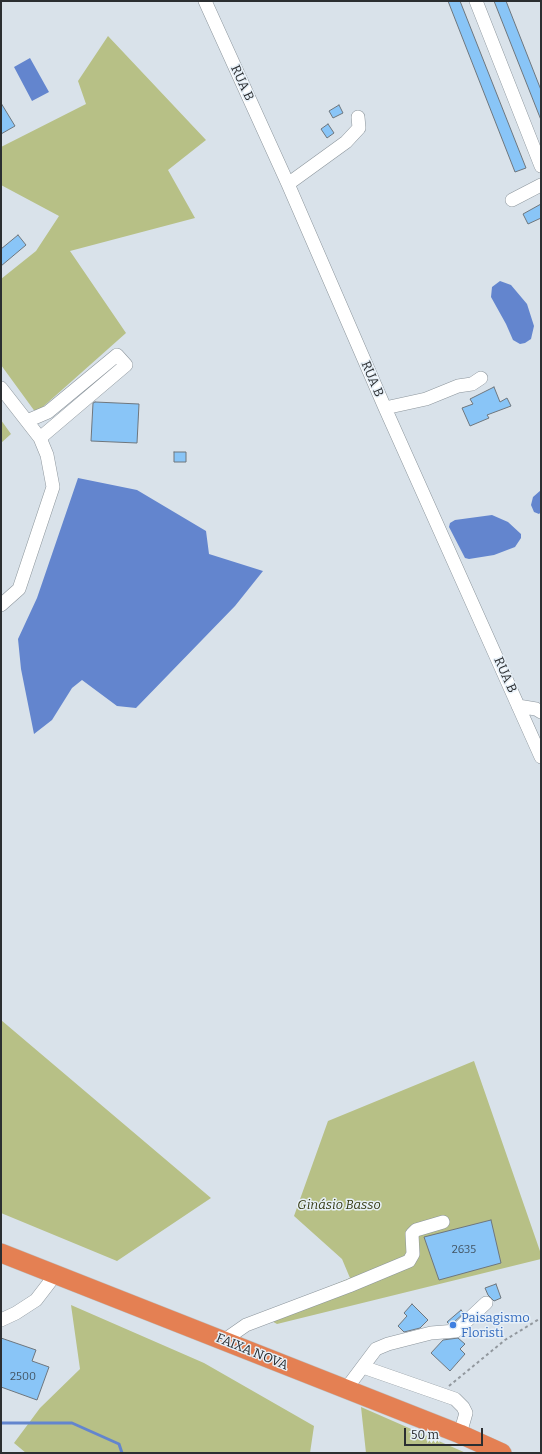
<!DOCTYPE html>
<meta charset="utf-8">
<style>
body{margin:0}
#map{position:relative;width:542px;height:1454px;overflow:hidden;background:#d9e2ea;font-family:Bitter,serif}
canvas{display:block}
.frame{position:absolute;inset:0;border:2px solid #2b2e31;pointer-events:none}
.scale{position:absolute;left:404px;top:1428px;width:79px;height:18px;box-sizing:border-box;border:2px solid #2b2e31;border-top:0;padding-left:5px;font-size:12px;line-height:14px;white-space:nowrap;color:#2b2e31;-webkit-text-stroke:3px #e7f0f8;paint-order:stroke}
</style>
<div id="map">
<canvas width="542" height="1454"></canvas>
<div class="frame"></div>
<div class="scale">50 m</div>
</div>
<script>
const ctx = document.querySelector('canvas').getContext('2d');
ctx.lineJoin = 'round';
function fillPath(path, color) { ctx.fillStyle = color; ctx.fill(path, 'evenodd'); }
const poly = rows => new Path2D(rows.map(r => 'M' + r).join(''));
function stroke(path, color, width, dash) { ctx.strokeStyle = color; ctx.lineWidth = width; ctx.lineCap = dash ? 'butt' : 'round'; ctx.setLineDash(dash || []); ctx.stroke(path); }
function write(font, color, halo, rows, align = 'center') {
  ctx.font = font + ' Bitter,serif'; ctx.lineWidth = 3; ctx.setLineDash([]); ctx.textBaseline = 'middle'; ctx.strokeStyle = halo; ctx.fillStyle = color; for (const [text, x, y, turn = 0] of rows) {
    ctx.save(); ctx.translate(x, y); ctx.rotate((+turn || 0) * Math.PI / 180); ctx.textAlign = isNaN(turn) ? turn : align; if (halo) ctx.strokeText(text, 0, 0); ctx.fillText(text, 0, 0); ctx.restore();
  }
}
fillPath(poly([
 [108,36,206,140,168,170,195,218,70,251,126,333,36,413,1,365,1,279,36,251,59,216,1,185,1,147,86,104,78,81],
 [1,420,11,434,1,443],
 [1,1020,211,1198,117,1261,1,1213],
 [474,1061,541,1254,541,1259,277,1324,261,1315,350,1278,342,1259,294,1216,328,1121],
 [71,1305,204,1363,314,1426,310,1453,26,1453,14,1443,40,1408,80,1369],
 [361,1407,466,1453,366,1453]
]), '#b7c086');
fillPath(poly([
 [30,58,49,92,32,101,14,67],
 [500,281,511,285,527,304,534,326,531,339,525,343,520,344,513,340,506,324,491,297,492,287],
 [78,478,137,490,206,531,209,554,263,571,235,606,136,708,117,706,82,680,72,688,52,720,34,734,21,669,18,639,37,598],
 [541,490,541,512,539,514,534,512,531,505,533,497],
 [492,515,508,522,521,534,521,538,515,547,494,555,469,559,465,558,449,527,450,523,455,520]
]), '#6385ce');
stroke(poly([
 [1,1423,72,1423,119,1444,122,1453]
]), '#6385ce', 3);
const building = poly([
 [448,1,460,1,526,168,515,172,448,1],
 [494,1,506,1,541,90,541,120,494,1],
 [1,103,15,126,1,134,1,103],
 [339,105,343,113,333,118,329,111,339,105],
 [328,124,334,133,327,138,321,129,328,124],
 [541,204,541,218,528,224,523,214,541,204],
 [18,235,26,245,1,266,1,249,18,235],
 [494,387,500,402,507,398,511,406,487,415,489,418,470,426,462,408,473,404,470,399,494,387],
 [95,402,139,404,137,443,91,441,93,403,95,402],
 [174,452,186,452,186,462,174,462,174,452],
 [491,1220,501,1263,439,1280,424,1237,491,1220],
 [496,1284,501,1298,494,1301,488,1295,485,1288,496,1284],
 [412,1304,428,1320,420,1328,404,1332,398,1326,407,1316,404,1313,412,1304],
 [461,1310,464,1313,453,1323,449,1324,447,1322,461,1310],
 [1,1338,36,1350,32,1361,49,1367,37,1400,1,1387,1,1338],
 [458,1338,465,1344,460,1349,465,1354,450,1371,431,1353,443,1340,458,1338]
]);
fillPath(building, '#89c5f7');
stroke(building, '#6e767d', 1);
const minor = poly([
 [205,1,288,184,385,408,541,757],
 [476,1,541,166],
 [288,184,346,142,359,128,358,117],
 [512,200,541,185],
 [1,388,40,438,47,455,53,487,19,589,1,605],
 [385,408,426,399,458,386,472,384,481,378],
 [27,421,48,412,117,355,126,365,40,438],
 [518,706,536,709,541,712],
 [1,1320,16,1313,36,1300,56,1274],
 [223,1341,246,1325,349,1286,409,1261,413,1254,412,1234,416,1230,443,1222],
 [363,1367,455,1399,463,1407,466,1413,460,1434],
 [346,1389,376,1349,388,1344,431,1333,456,1331,486,1303]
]);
const highway = poly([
 [1,1253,460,1434,502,1453]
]);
stroke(minor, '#8c959c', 14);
stroke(highway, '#bfc0c1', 20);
stroke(poly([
 [449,1386,505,1340,541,1318]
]), '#92989e', 2, [3, 3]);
stroke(minor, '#fff', 13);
stroke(highway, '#e48053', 19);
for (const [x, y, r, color] of [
 [453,1325,4,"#3f7fe0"]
]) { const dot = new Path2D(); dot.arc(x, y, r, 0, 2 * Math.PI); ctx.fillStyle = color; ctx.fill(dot); stroke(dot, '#e7f0f8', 1.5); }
write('11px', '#425462', null, [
 ["2635",464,1250],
 ["2500",23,1377]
]);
write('13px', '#2b2e31', '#e7f0f8', [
 ["RUA B",242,83,65],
 ["RUA B",372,379,67],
 ["RUA B",505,675,66],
 ["FAIXA NOVA",252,1352,22]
]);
write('italic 13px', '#383d16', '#e7f0f8', [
 ["Ginásio Basso",339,1205]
]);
write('13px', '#366cbe', '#e7f0f8', [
 ["Paisagismo",461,1318],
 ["Floristi",461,1333]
], 'left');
</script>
